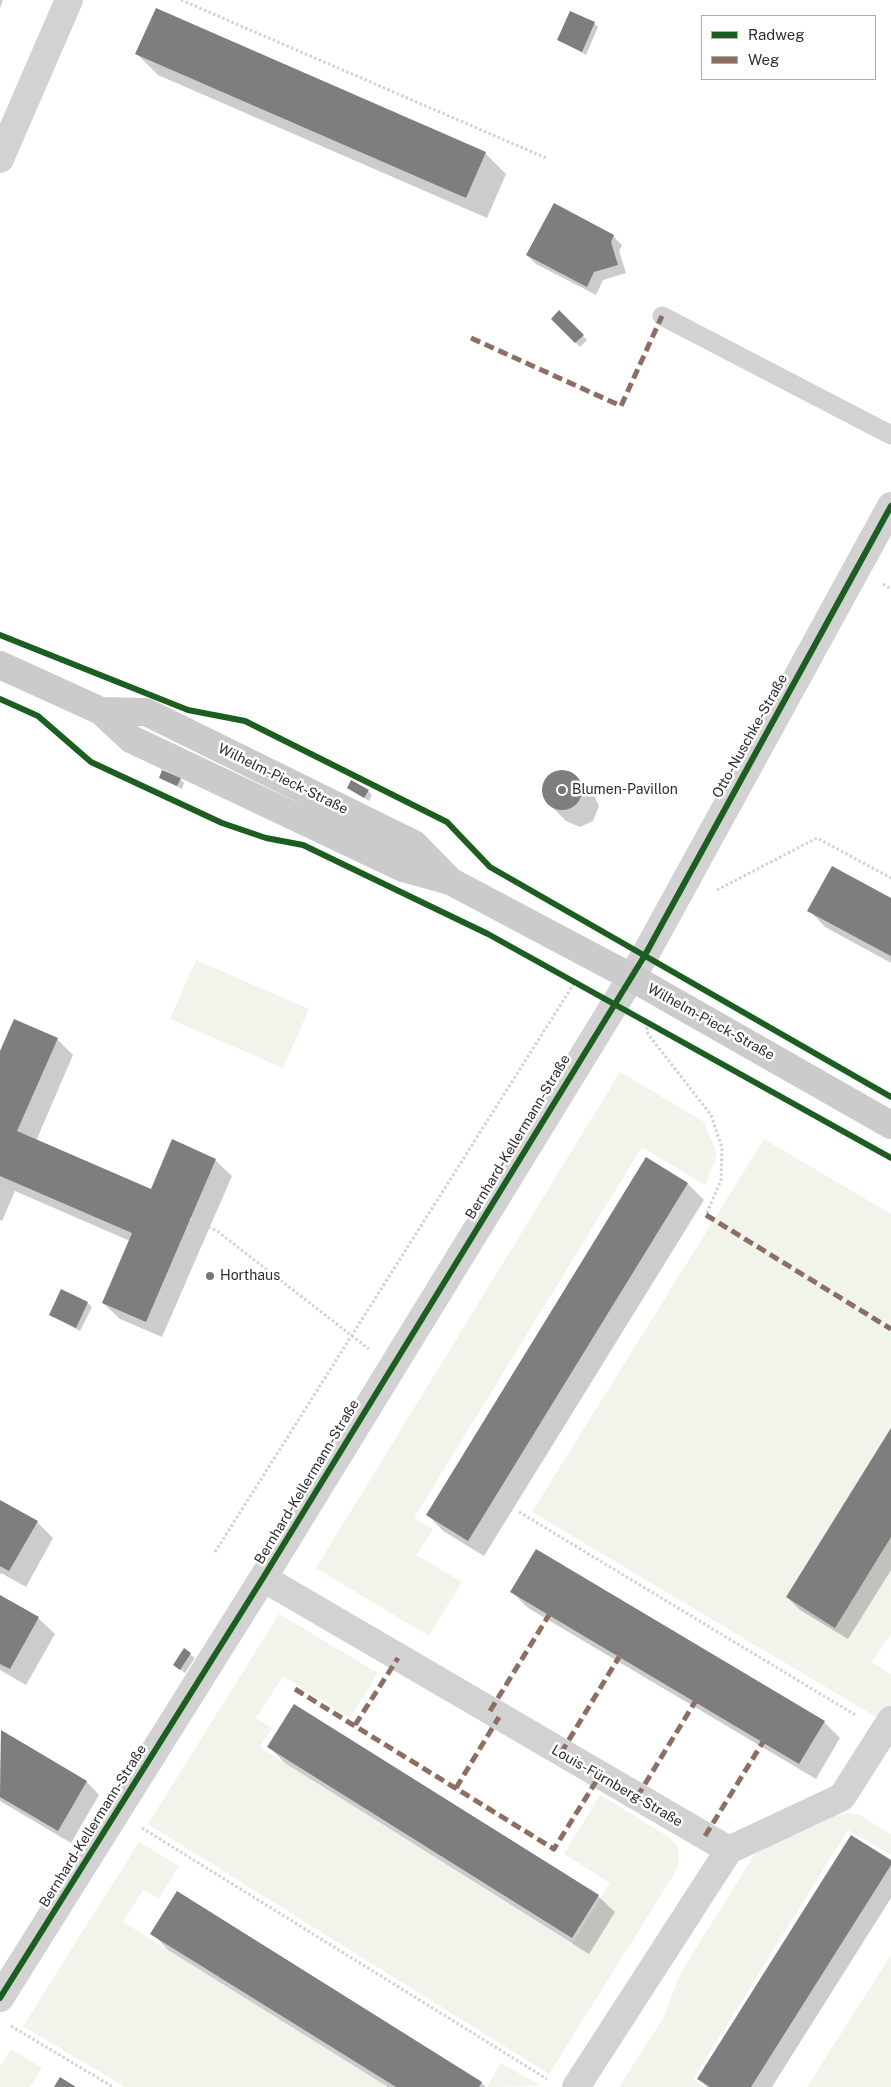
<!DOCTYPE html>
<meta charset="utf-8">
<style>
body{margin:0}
#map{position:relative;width:891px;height:2087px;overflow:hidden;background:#fff;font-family:"Public Sans",sans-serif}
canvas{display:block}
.legend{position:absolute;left:701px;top:15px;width:175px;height:65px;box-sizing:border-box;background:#fff;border:1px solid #ababab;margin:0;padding:6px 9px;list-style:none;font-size:15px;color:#2d2d2d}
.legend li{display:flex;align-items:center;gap:10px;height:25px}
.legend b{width:25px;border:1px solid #ababab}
</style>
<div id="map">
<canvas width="891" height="2087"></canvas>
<ul class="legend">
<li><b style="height:6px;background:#1b5e20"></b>Radweg</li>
<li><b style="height:6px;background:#8d6e63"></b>Weg</li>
</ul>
</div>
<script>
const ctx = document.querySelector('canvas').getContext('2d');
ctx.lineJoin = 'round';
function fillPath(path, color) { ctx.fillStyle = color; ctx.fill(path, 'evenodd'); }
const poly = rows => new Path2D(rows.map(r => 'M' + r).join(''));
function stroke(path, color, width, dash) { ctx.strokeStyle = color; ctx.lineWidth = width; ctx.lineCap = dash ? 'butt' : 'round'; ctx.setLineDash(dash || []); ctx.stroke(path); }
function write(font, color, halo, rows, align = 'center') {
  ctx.font = font + ' "Public Sans",sans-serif'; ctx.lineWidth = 5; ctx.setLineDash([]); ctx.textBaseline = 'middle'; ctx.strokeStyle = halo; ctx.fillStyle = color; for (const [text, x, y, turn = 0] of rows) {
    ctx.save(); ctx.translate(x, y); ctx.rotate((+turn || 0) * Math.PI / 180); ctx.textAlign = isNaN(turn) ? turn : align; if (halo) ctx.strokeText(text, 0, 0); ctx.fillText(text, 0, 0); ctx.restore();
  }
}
fillPath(poly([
 [196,960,309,1009,283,1068,170,1019],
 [620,1072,704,1122,717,1154,705,1185,642,1147,414,1518,433,1529,417,1555,462,1582,429,1636,316,1568],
 [764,1139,891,1214,891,1428,786,1597,835,1627,891,1537,891,1633,872,1662,891,1675,891,1705,881,1720,532,1512],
 [279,1614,378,1673,350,1718,283,1676,256,1718,272,1728,260,1747,572,1944,610,1883,564,1854,600,1795,669,1837,678,1847,678,1868,549,2074,148,1824],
 [847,1813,860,1815,891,1835,891,1855,848,1830,693,2079,705,2087,619,2087,664,2017,680,1974,755,1854,812,1821],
 [139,1842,179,1866,159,1898,143,1890,123,1922,388,2087,125,2087,23,2026],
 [891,1955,891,2087,807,2087],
 [11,2049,42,2068,30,2087,0,2087,0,2067],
 [501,2063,541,2086,487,2087]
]), '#f0f4eb');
fillPath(poly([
 [0,0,3,0,0,8],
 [594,23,598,27,586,55,559,40],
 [137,54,485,153,506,174,487,218,158,75],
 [613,236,622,245,619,251,626,273,603,280,596,295,536,264,527,255],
 [559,312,587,340,580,347,553,319],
 [562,770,576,776,593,793,599,806,593,821,580,827,566,821,549,804,543,791,548,776],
 [160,778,180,779,184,783,182,789],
 [348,788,368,791,372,795,369,801],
 [891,899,891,963,825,927,809,910],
 [57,1039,73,1055,36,1141,151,1191,215,1160,232,1176,162,1337,120,1319,103,1303,130,1241,15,1191,2,1221,0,1220,0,1054],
 [646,1159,688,1184,704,1200,484,1556,443,1531,427,1514],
 [88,1303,92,1307,80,1331,50,1315],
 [891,1430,891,1570,848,1639,800,1610,787,1597],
 [0,1501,37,1522,53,1538,26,1587,1,1573,0,1575],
 [512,1592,824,1722,840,1738,816,1779,528,1608],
 [0,1596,38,1618,55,1634,26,1685,0,1670],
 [184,1650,195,1658,185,1673,174,1665],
 [1,1732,87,1782,99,1795,71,1843,0,1801],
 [269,1747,598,1896,615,1912,589,1954,285,1763],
 [891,1862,891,1898,772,2087,707,2087,699,2079],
 [177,1893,482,2083,486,2087,388,2087,168,1950,152,1933]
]), '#0003');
fillPath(poly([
 [156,8,486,152,466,198,135,54],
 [570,11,595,22,582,52,557,40],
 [554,203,614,235,611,242,618,265,594,272,587,287,526,255],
 [559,310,584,335,575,343,551,319],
 [162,770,181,778,177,786,159,778],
 '542 790a20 20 0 1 1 40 0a20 20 0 1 1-40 0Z',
 [351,780,369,790,364,798,347,788],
 [832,866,891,898,891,956,807,911],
 [14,1019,58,1038,17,1131,151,1189,172,1139,216,1159,146,1322,102,1303,132,1233,0,1176,0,1051],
 [646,1157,688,1183,468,1541,426,1515],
 [61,1289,88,1302,76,1328,49,1315],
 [891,1428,891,1537,835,1628,786,1597],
 [0,1500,38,1521,9,1571,0,1566],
 [536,1549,825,1721,799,1764,510,1592],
 [0,1595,39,1617,10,1669,0,1664],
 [184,1648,191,1653,180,1670,173,1665],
 [294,1704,599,1895,572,1938,267,1747],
 [1,1730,87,1781,58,1831,0,1797],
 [851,1835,891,1860,891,1865,751,2087,710,2087,697,2079],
 [177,1891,482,2082,479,2087,396,2087,150,1934],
 [60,2077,76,2087,54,2087]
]), '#7e7e7e');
stroke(poly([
 [181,0,546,158],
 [883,584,891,589],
 [717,890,817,838,891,878],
 [646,1022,648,1034,711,1115,722,1148,721,1180,706,1215],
 [190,1219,217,1231,369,1349],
 [519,1512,857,1716],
 [215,1552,575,982],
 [142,1828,547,2079],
 [11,2026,113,2087]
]), '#d2d2d2', 3, [2.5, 2.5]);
stroke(poly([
 [662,316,891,435]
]), '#d2d2d2', 19);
stroke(poly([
 [0,159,69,0],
 [263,1578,729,1850],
 [729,1850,842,1797,891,1720],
 [0,1998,263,1578,645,955,891,506],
 [576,2087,729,1850]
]), '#d2d2d2', 28);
stroke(poly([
 [0,665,101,711,131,739,403,868,450,881,631,977,891,1125],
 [101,711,146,712,414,844,450,881]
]), '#cbcbcb', 28);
stroke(poly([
 [471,338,621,406,662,316],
 [706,1215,891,1329],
 [295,1689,554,1849,600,1775],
 [490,1711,549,1615],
 [355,1725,398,1658],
 [561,1753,619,1657],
 [456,1788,499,1717],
 [637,1797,695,1702],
 [705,1836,763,1742]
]), '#8d6e63', 5, [10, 5]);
stroke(poly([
 [0,635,188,710,245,721,447,822,490,867,891,1097],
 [0,699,38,716,91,762,222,823,266,838,303,845,488,934,891,1158],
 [0,1998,263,1578,645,955,891,506]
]), '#1b5e20', 6);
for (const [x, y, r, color] of [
 [562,790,5,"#767676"],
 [210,1276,5,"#767676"]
]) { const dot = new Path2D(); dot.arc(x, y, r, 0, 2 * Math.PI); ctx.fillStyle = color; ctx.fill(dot); stroke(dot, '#fff', 2); }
write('14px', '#2d2d2d', '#fff', [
 ["Otto-Nuschke-Straße",750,736,-61],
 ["Wilhelm-Pieck-Straße",283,779,26],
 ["Wilhelm-Pieck-Straße",711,1022,29],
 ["Bernhard-Kellermann-Straße",518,1137,-59],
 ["Bernhard-Kellermann-Straße",307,1482,-59],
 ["Louis-Fürnberg-Straße",617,1786,30],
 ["Bernhard-Kellermann-Straße",93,1826,-58]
]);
write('14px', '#2d2d2d', '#fff', [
 ["Blumen-Pavillon",572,790],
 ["Horthaus",220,1276]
], 'left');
</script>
